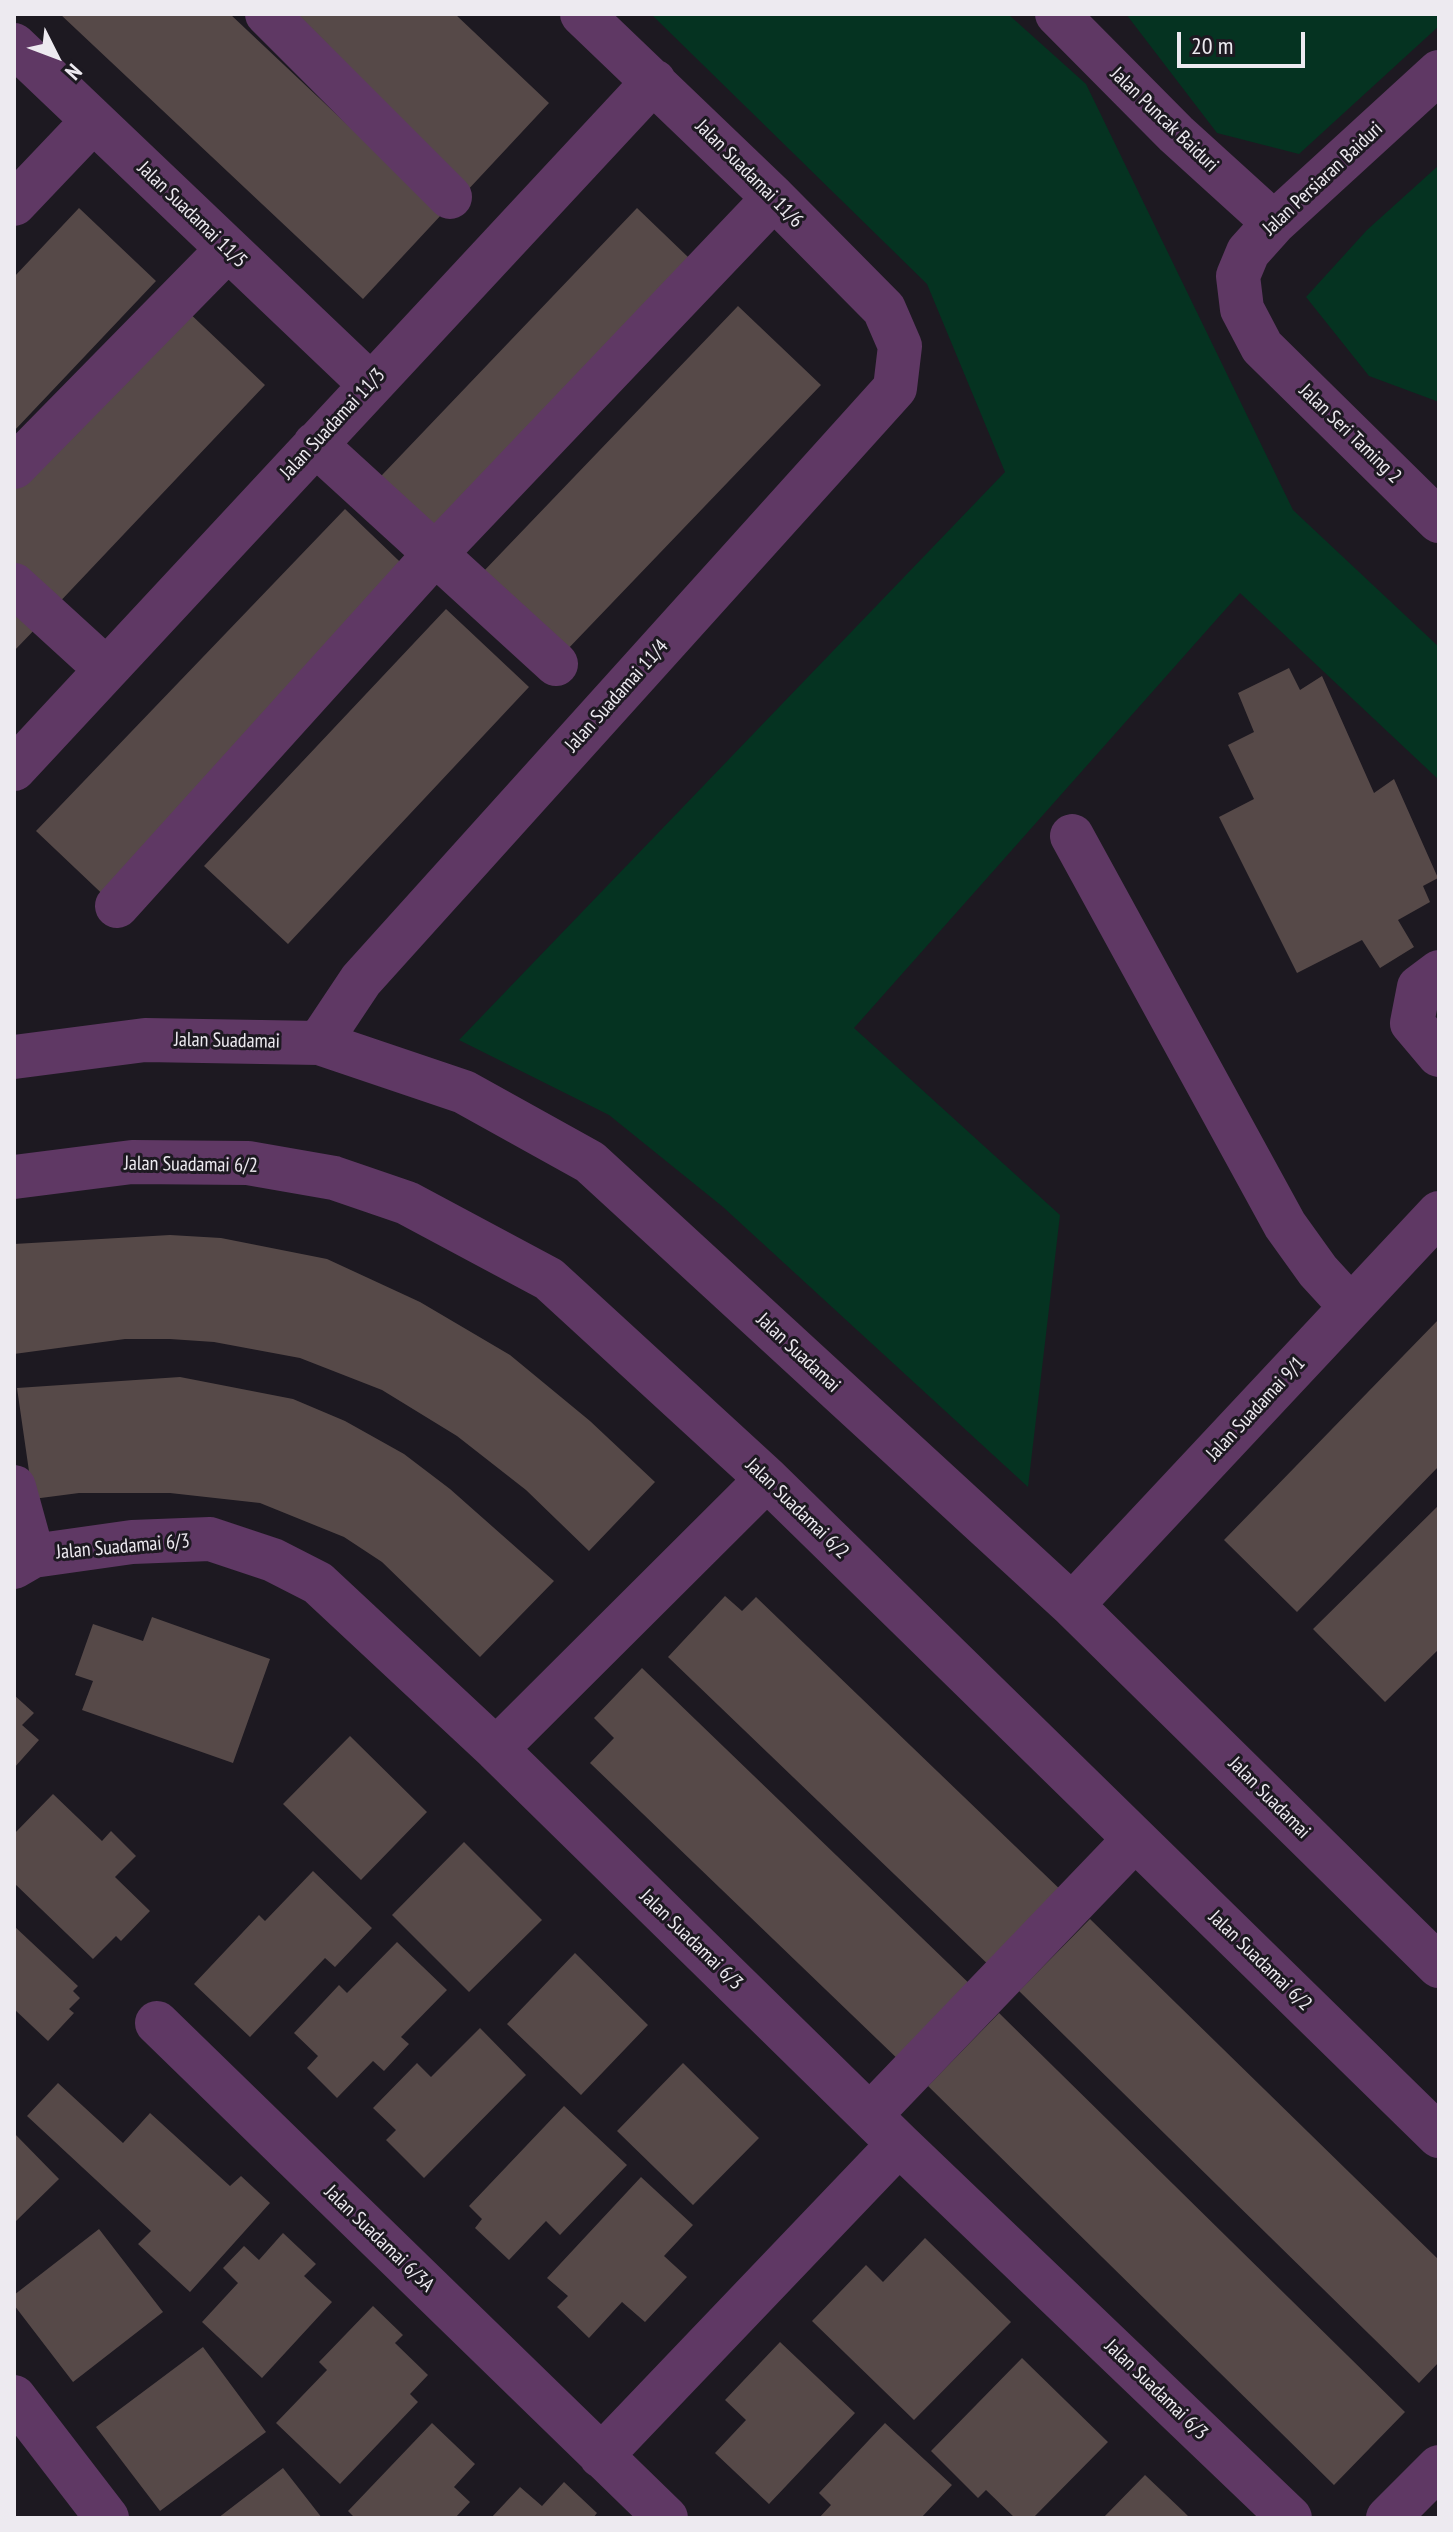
<!DOCTYPE html>
<style>
body{margin:0}
#map{position:relative;width:1453px;height:2532px;overflow:hidden;background:#1d1921;font-family:"PT Sans Narrow",sans-serif}
canvas{display:block}
.frame{position:absolute;inset:0;border:16px solid #edeaf0;pointer-events:none}
.north{position:absolute;left:16px;top:16px;width:80px;height:80px;-webkit-text-stroke:6px #1d1921;paint-order:stroke;rotate:132deg;font-size:22px;font-weight:700;line-height:32px;text-align:center;color:#edeaf0}
.north::after{content:'';display:block;margin:auto;width:28px;height:36px;background:#edeaf0;clip-path:polygon(50% 0,100% 100%,50% 72%,0 100%)}
.scale{position:absolute;left:1177px;top:32px;width:128px;height:36px;box-sizing:border-box;border:4px solid #edeaf0;border-top:0;padding-left:10px;font-size:24px;line-height:28px;white-space:nowrap;color:#edeaf0;-webkit-text-stroke:6px #1d1921;paint-order:stroke}
</style>
<div id="map">
<canvas width="1453" height="2532"></canvas>
<div class="frame"></div>
<div class="north">N</div>
<div class="scale">20 m</div>
</div>
<script>
const ctx = document.querySelector('canvas').getContext('2d');
ctx.lineJoin = 'round';
function fillPath(path, color) { ctx.fillStyle = color; ctx.fill(path, 'evenodd'); }
const poly = rows => new Path2D(rows.map(r => 'M' + r).join(''));
function stroke(path, color, width, dash) { ctx.strokeStyle = color; ctx.lineWidth = width; ctx.lineCap = dash ? 'butt' : 'round'; ctx.setLineDash(dash || []); ctx.stroke(path); }
function write(font, color, halo, rows, align = 'center') {
  ctx.font = font + ' "PT Sans Narrow",sans-serif'; ctx.lineWidth = 6; ctx.setLineDash([]); ctx.textBaseline = 'middle'; ctx.strokeStyle = halo; ctx.fillStyle = color; for (const [text, x, y, turn = 0] of rows) {
    ctx.save(); ctx.translate(x, y); ctx.rotate((+turn || 0) * Math.PI / 180); ctx.textAlign = isNaN(turn) ? turn : align; if (halo) ctx.strokeText(text, 0, 0); ctx.fillText(text, 0, 0); ctx.restore();
  }
}
fillPath(poly([
 [651,14,1008,14,1086,84,1293,510,1439,647,1439,780,1240,593,854,1028,1060,1215,1028,1487,723,1207,609,1115,459,1040,1005,472,927,284],
 [1126,14,1439,14,1439,26,1299,154,1217,133],
 [1439,165,1439,402,1369,376,1306,297,1367,230]
]), '#053321');
fillPath(poly([
 [60,14,230,14,442,214,363,299],
 [275,14,455,14,549,103,465,193],
 [79,208,156,281,14,431,14,277],
 [637,208,713,281,438,569,362,496],
 [738,306,821,385,541,677,458,598],
 [183,307,265,385,53,609,14,572,14,484],
 [345,509,423,584,114,905,36,831],
 [14,602,39,625,14,651],
 [446,609,529,687,288,944,204,866],
 [1289,668,1300,690,1322,676,1374,793,1394,779,1438,878,1423,886,1430,902,1398,920,1414,947,1380,968,1362,940,1297,973,1219,817,1254,799,1228,745,1254,732,1238,693],
 [170,1235,221,1238,327,1259,420,1302,510,1355,590,1421,655,1482,589,1551,526,1490,457,1436,382,1390,300,1358,214,1342,170,1339,125,1339,14,1354,14,1244],
 [1439,1319,1439,1466,1297,1612,1224,1540],
 [180,1377,293,1399,345,1421,404,1454,450,1489,554,1581,480,1657,382,1562,344,1537,260,1503,170,1493,79,1493,33,1499,17,1388],
 [1439,1505,1439,1649,1385,1702,1313,1629],
 [725,1596,742,1611,756,1597,1067,1896,995,1971,668,1657],
 [152,1617,270,1659,233,1763,82,1710,93,1681,75,1675,93,1624,143,1641],
 [642,1668,976,1990,904,2065,590,1763,614,1738,594,1718],
 [14,1695,34,1713,22,1725,39,1740,14,1768],
 [350,1736,427,1812,361,1880,283,1804],
 [53,1794,102,1841,111,1831,136,1856,115,1877,150,1911,121,1941,116,1936,93,1959,14,1883,14,1834],
 [464,1842,542,1920,469,1992,392,1915],
 [313,1871,372,1928,335,1967,325,1958,250,2037,194,1984,259,1915,265,1921],
 [1090,1919,1439,2260,1439,2362,1419,2383,1019,1991],
 [14,1926,78,1986,73,1991,80,1998,69,2009,74,2013,48,2041,14,2009],
 [397,1942,447,1990,401,2037,409,2044,384,2071,373,2061,337,2098,307,2068,318,2056,294,2033,339,1985,347,1993],
 [575,1953,648,2025,581,2095,507,2024],
 [999,2013,1405,2412,1334,2485,928,2086],
 [480,2028,526,2075,424,2178,386,2140,396,2130,373,2108,417,2063,431,2077],
 [683,2063,759,2138,693,2205,617,2131],
 [58,2083,123,2143,150,2113,230,2186,241,2176,270,2203,190,2292,138,2244,151,2231,27,2116],
 [564,2106,627,2165,560,2235,546,2221,509,2260,475,2228,482,2219,469,2206],
 [14,2133,59,2179,14,2223],
 [641,2177,693,2225,664,2256,687,2277,645,2322,622,2302,589,2338,557,2307,568,2296,547,2278],
 [99,2229,163,2312,73,2382,14,2305,14,2295],
 [283,2233,316,2264,304,2276,332,2302,262,2378,202,2322,238,2283,223,2268,244,2246,259,2260],
 [925,2238,1011,2322,914,2420,812,2321,866,2265,883,2282],
 [373,2306,403,2335,395,2343,428,2375,410,2394,418,2402,340,2484,276,2423,327,2370,319,2362],
 [780,2342,855,2413,769,2504,715,2453,746,2420,725,2400],
 [203,2347,266,2432,160,2511,96,2427],
 [1022,2358,1108,2442,1033,2518,1015,2518,986,2490,978,2498,931,2451],
 [432,2423,475,2464,454,2487,470,2502,455,2518,355,2518,348,2511],
 [885,2423,952,2485,921,2518,819,2518,831,2505,819,2493],
 [283,2468,322,2518,218,2518],
 [1145,2475,1184,2512,1190,2518,1103,2518],
 [564,2482,597,2513,593,2518,491,2518,520,2487,542,2506]
]), '#564948');
stroke(poly([
 [267,14,450,197],
 [1057,14,1176,134,1274,223],
 [14,45,370,384],
 [1439,72,1274,223,1248,252,1238,276,1242,309,1262,347,1439,521],
 [14,204,93,121],
 [315,444,556,664],
 [14,467,228,249],
 [14,585,106,669],
 [14,769,654,81],
 [1072,836,1285,1225,1318,1271,1351,1307],
 [117,906,435,554,774,198],
 [1439,972,1419,987,1412,1023,1439,1055],
 [319,1043,361,980,895,388,900,346,884,309,774,198,582,14],
 [14,1057,145,1040,319,1043,464,1092,590,1162,1072,1605,1439,1966],
 [14,1177,132,1162,248,1163,334,1178,407,1203,549,1279,767,1479,1439,2136],
 [14,1487,33,1556],
 [14,1567,33,1556,132,1542,210,1539,273,1560,318,1583,496,1749,899,2144,1290,2518],
 [1072,1605,1439,1213],
 [496,1749,767,1479],
 [157,2023,666,2518],
 [870,2115,1135,1839],
 [14,2397,107,2518],
 [601,2456,899,2144],
 [1388,2518,1439,2467]
]), '#5f3864', 44);
write('20px', '#edeaf0', '#1d1921', [
 ["Jalan Puncak Baiduri",1164,120,44],
 ["Jalan Suadamai 11/6",749,174,45],
 ["Jalan Persiaran Baiduri",1323,179,-43],
 ["Jalan Suadamai 11/5",192,215,44],
 ["Jalan Suadamai 11/3",333,424,-47],
 ["Jalan Seri Taming 2",1350,434,44],
 ["Jalan Suadamai 11/4",617,696,-48],
 ["Jalan Suadamai",227,1041,1],
 ["Jalan Suadamai 6/2",191,1165,1],
 ["Jalan Suadamai",798,1353,43],
 ["Jalan Suadamai 9/1",1256,1409,-47],
 ["Jalan Suadamai 6/2",797,1509,44],
 ["Jalan Suadamai 6/3",123,1547,-5],
 ["Jalan Suadamai",1269,1798,45],
 ["Jalan Suadamai 6/3",691,1940,44],
 ["Jalan Suadamai 6/2",1260,1961,44],
 ["Jalan Suadamai 6/3A",379,2239,44],
 ["Jalan Suadamai 6/3",1156,2390,44]
]);
</script>
